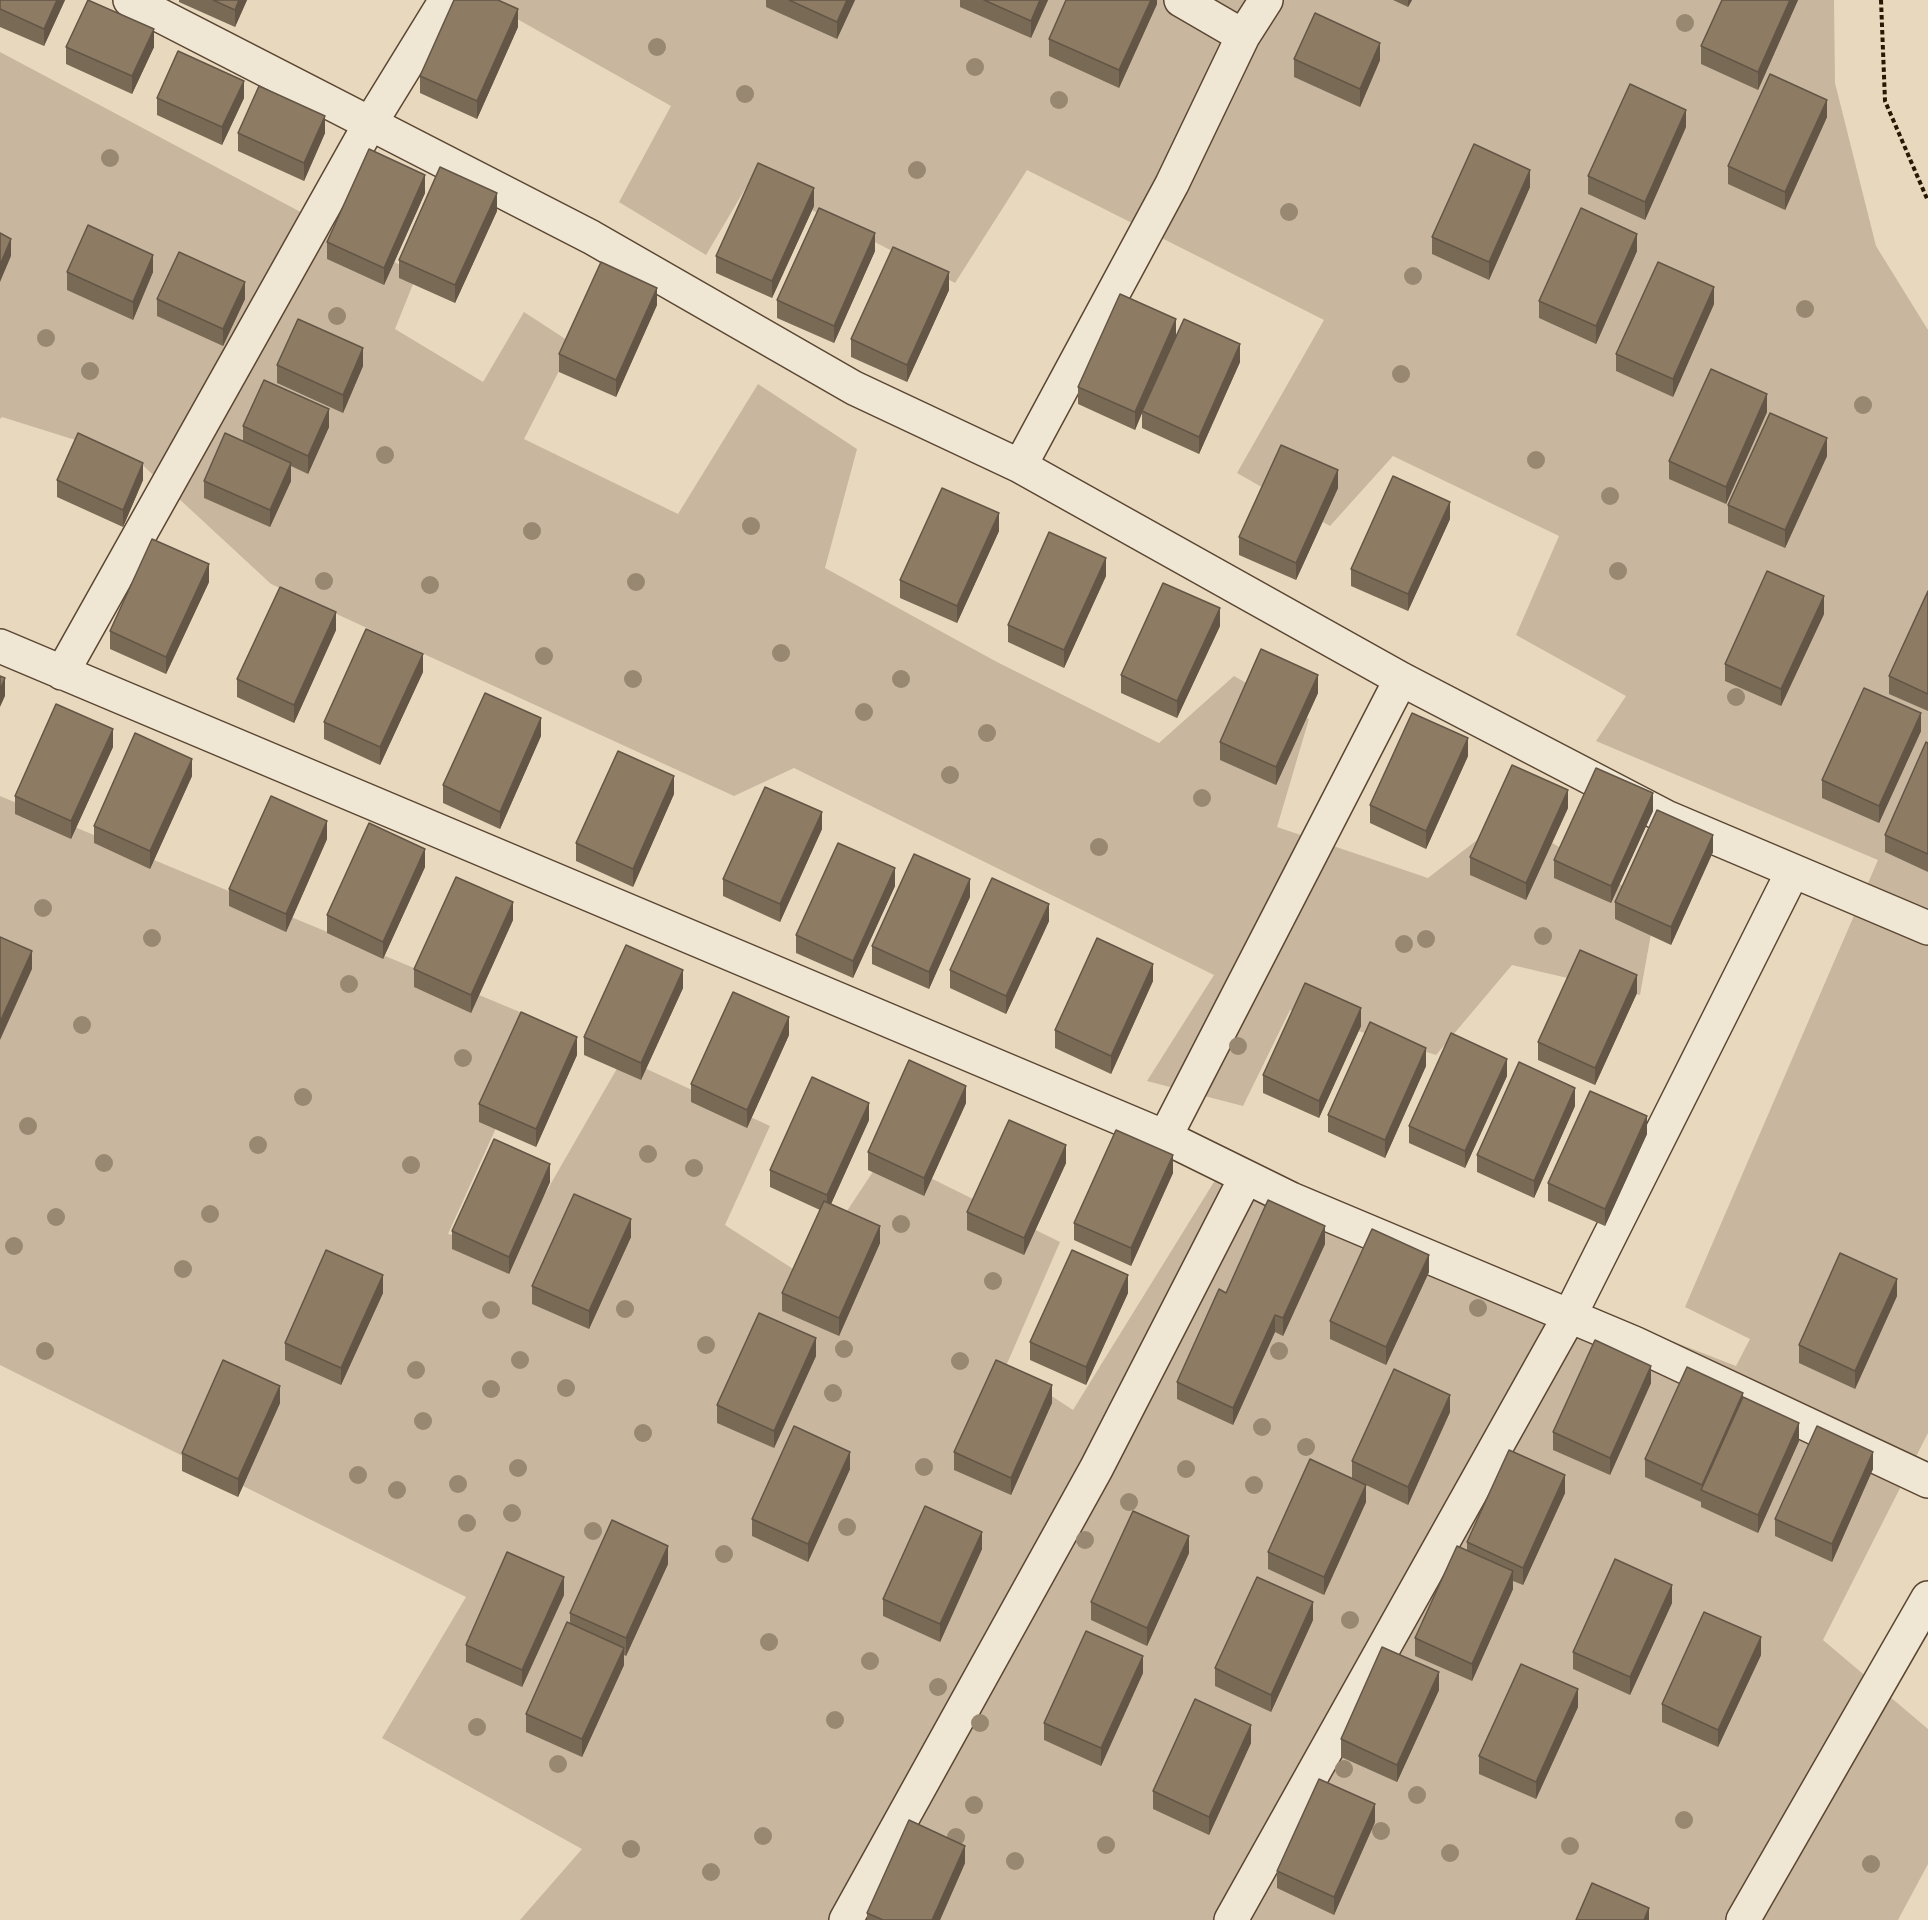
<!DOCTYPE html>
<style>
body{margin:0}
canvas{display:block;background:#e8d8bd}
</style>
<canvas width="1928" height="1920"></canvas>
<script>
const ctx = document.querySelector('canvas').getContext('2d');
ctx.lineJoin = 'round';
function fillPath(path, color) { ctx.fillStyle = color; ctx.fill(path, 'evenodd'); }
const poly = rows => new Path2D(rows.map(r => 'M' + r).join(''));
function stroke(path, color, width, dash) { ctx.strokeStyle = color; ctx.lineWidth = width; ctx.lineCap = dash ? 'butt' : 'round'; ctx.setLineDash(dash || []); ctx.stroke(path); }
fillPath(poly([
 [500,0,1834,0,1835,83,1876,246,1928,330,1928,1433,1823,1640,1928,1729,1928,1864,1898,1920,520,1920,582,1849,382,1738,466,1597,0,1365,0,796,544,1022,448,1234,515,1246,623,1058,770,1126,725,1225,804,1276,884,1155,1060,1242,1006,1366,1073,1410,1230,1156,1528,1285,1736,1366,1750,1339,1685,1307,1878,860,1596,741,1626,696,1516,635,1559,536,1393,456,1330,526,1237,473,1324,320,1027,170,955,283,751,179,706,255,619,202,671,106,496,7],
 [0,52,417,274,395,329,483,382,524,312,573,344,524,439,678,514,758,384,857,449,825,568,997,662,1159,743,1234,676,1309,719,1277,827,1428,878,1508,816,1656,906,1640,995,1512,965,1436,1055,1290,1010,1243,1106,1147,1081,1214,975,794,768,734,796,271,584,136,459,2,417,0,419]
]), '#c8b79e');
const minor = poly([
 [130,0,591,237,854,388,1020,466,1401,679,1666,817,1928,928],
 [1243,36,1266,0],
 [1020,466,1172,184,1243,36,1181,0],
 [0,646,1165,1137,1291,1199,1634,1343,1928,1481],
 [62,673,371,122,446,0],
 [1165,1137,1401,679],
 [846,1920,1096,1469,1245,1179],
 [1231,1920,1570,1315,1793,871],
 [1743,1920,1928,1598]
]);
stroke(minor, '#5a4632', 36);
stroke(poly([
 [1881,0,1885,101,1928,201]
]), '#2a1604', 4, [4.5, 3]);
stroke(minor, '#f0e6d4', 33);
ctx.fillStyle = '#998871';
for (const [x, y] of [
 [1685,23],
 [657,47],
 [975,67],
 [745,94],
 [1059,100],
 [110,158],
 [917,170],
 [1289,212],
 [1413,276],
 [1805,309],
 [337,316],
 [46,338],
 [90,371],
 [1401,374],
 [1863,405],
 [385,455],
 [1536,460],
 [1610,496],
 [751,526],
 [532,531],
 [1618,571],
 [324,581],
 [636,582],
 [430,585],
 [781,653],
 [544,656],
 [633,679],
 [901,679],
 [1736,697],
 [864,712],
 [987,733],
 [950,775],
 [1202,798],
 [1099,847],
 [43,908],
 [1543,936],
 [152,938],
 [1426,939],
 [1404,944],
 [349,984],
 [82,1025],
 [1238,1046],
 [463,1058],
 [303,1097],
 [28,1126],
 [258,1145],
 [648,1154],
 [104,1163],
 [411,1165],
 [694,1168],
 [210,1214],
 [56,1217],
 [901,1224],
 [14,1246],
 [183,1269],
 [993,1281],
 [1478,1308],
 [625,1309],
 [491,1310],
 [706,1345],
 [844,1349],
 [45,1351],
 [1279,1351],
 [520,1360],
 [960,1361],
 [416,1370],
 [566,1388],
 [491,1389],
 [833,1393],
 [423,1421],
 [1262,1427],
 [643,1433],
 [1306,1447],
 [924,1467],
 [518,1468],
 [1186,1469],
 [358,1475],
 [458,1484],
 [1254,1485],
 [397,1490],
 [1129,1502],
 [512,1513],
 [467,1523],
 [847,1527],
 [593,1531],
 [1085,1540],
 [724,1554],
 [1350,1620],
 [769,1642],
 [870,1661],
 [938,1687],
 [835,1720],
 [980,1723],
 [477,1727],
 [558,1764],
 [1344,1769],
 [1417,1795],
 [974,1805],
 [1684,1820],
 [1381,1831],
 [763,1836],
 [956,1837],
 [1106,1845],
 [1570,1846],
 [631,1849],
 [1450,1853],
 [1015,1861],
 [1871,1864],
 [711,1872]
]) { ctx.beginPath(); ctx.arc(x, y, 9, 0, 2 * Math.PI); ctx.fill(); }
fillPath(poly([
 [0,0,65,0,44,46,0,27],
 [179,0,247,0,235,27,179,2],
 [766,0,855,0,837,39,766,7],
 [960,0,1048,0,1031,38,960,7],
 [1157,0,1157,4,1119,88,1049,56,1049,39],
 [1393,0,1412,0,1408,7],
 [1722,0,1798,0,1758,90,1701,64,1701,46],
 [518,27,477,119,420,93,420,76],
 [66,47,154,47,132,94,66,64],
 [1294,59,1380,60,1360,107,1294,77],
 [157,98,244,98,222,145,157,115],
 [1827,117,1785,210,1728,184,1728,166],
 [1686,127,1645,220,1588,194,1588,176],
 [238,133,325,133,304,181,238,151],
 [1530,187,1489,280,1432,254,1432,237],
 [425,193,384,285,327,259,327,242],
 [814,206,772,298,716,273,716,256],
 [497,211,455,303,399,278,399,260],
 [875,251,834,343,777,318,777,300],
 [1637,251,1596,344,1539,318,1539,301],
 [67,272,153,272,133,320,67,290],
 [949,290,907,382,851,357,851,339],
 [157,299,245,299,223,346,157,316],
 [1714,304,1673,397,1616,371,1616,354],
 [657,305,616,397,559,372,559,354],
 [1176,336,1240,362,1199,454,1142,428,1142,413,1135,430,1078,404,1078,387],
 [277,365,363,366,343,413,277,383],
 [1767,412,1726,504,1669,479,1669,461],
 [243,426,329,427,308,474,291,466,291,481,270,527,204,498,204,481,243,441],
 [1827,456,1785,548,1728,523,1728,505],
 [57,480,143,480,123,527,57,497],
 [1338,488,1296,580,1239,555,1239,537],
 [1450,519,1408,611,1351,586,1351,569],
 [999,531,957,623,900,598,900,580],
 [1106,576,1064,668,1008,642,1008,625],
 [209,582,166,674,110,649,110,631],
 [1928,591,1928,711,1889,694,1889,676],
 [1824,614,1781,706,1725,681,1725,664],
 [1220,626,1177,718,1121,693,1121,675],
 [336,630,294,723,237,697,237,679],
 [423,672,380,765,324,739,324,722],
 [1318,693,1276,785,1220,760,1220,742],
 [1921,731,1879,823,1822,798,1822,780],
 [541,736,500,829,443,803,443,785],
 [1928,743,1928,872,1885,852,1885,835],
 [113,747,71,839,15,814,15,796],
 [1468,756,1426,849,1370,823,1370,805],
 [192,776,150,869,94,843,94,826],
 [674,794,633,887,576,861,576,843],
 [1568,808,1526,900,1470,875,1470,857],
 [1653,811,1611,903,1554,878,1554,860],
 [822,829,780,922,723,896,723,879],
 [327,839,286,932,229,906,229,889],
 [1713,852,1671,945,1615,919,1615,902],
 [425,867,383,959,327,933,327,915],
 [895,886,853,978,796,953,796,935],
 [970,897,929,989,872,964,872,946],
 [513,920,471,1013,414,987,414,969],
 [1049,921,1006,1014,950,988,950,970],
 [1153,981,1111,1074,1055,1048,1055,1030],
 [683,988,641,1080,584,1055,584,1037],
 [1637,993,1595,1085,1538,1060,1538,1042],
 [1361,1026,1319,1118,1263,1093,1263,1075],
 [789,1035,747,1128,691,1102,691,1084],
 [577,1055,536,1147,479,1122,479,1104],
 [1426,1066,1385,1158,1328,1132,1328,1115],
 [1507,1076,1465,1168,1409,1143,1409,1126],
 [966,1103,924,1196,868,1170,868,1152],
 [1575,1106,1534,1198,1477,1172,1477,1155],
 [869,1120,831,1204,880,1243,839,1336,782,1311,782,1293,820,1210,770,1187,770,1170],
 [1647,1134,1605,1226,1548,1201,1548,1183],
 [1066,1163,1024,1255,967,1230,967,1212],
 [1173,1173,1131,1266,1074,1240,1074,1223],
 [550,1182,509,1274,452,1249,452,1231],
 [631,1237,589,1329,532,1304,532,1286],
 [1325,1244,1283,1336,1275,1332,1233,1425,1177,1399,1177,1382,1226,1293],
 [1429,1272,1386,1365,1330,1339,1330,1321],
 [383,1293,341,1385,285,1360,285,1343],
 [1128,1293,1086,1385,1030,1360,1030,1342],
 [1897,1296,1855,1389,1799,1363,1799,1345],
 [816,1356,774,1448,717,1423,717,1405],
 [1651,1383,1610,1475,1553,1450,1553,1432],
 [1743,1397,1799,1441,1758,1533,1701,1507,1701,1502,1645,1477,1645,1459],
 [280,1403,238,1497,182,1471,182,1453],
 [1052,1403,1011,1495,954,1470,954,1452],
 [1450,1412,1408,1505,1366,1485,1366,1502,1324,1595,1268,1569,1268,1552,1352,1478,1352,1461],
 [850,1469,808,1562,752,1536,752,1519],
 [1873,1469,1832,1562,1775,1536,1775,1519],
 [1565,1493,1523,1585,1513,1581,1513,1589,1472,1681,1415,1656,1415,1638,1467,1550,1467,1542],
 [982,1549,940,1642,883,1616,883,1599],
 [1189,1553,1147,1646,1091,1620,1091,1602],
 [668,1564,626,1656,624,1655,624,1665,582,1757,526,1732,526,1714,570,1623,570,1613],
 [564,1595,522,1687,466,1662,466,1645],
 [1672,1603,1630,1695,1573,1669,1573,1652],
 [1313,1620,1271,1712,1215,1686,1215,1668],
 [1761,1655,1718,1747,1662,1722,1662,1704],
 [1143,1673,1101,1766,1044,1740,1044,1723],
 [1439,1690,1397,1782,1341,1757,1341,1739],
 [1578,1707,1536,1799,1479,1774,1479,1756],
 [1251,1743,1209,1835,1153,1809,1153,1791],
 [1375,1822,1334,1915,1277,1888,1277,1871],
 [965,1863,940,1920,867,1920,867,1913]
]), '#796a56');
fillPath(poly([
 [57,0,65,0,44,46,44,29],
 [239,0,247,0,235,27,235,10],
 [847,0,855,0,837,39,837,22],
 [1040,0,1048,0,1031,38,1031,21],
 [1151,0,1157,0,1157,4,1119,88,1119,70],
 [1408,0,1412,0,1408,7],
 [1790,0,1798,0,1758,90,1758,72],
 [518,9,518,27,477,119,477,101],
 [154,29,154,47,132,94,132,76],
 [1380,43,1380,60,1360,107,1360,89],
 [244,81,244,98,222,145,222,127],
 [1827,100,1827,117,1785,210,1785,192],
 [1686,110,1686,127,1645,220,1645,202],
 [325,116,325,133,304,181,304,163],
 [1530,170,1530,187,1489,280,1489,262],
 [425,175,425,193,384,285,384,268],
 [814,188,814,206,772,298,772,281],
 [497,193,497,211,455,303,455,285],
 [875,233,875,251,834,343,834,326],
 [1637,234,1637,251,1596,344,1596,326],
 [11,239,11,256,0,282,0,265],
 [153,255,153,272,133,320,133,302],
 [949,272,949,290,907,382,907,365],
 [245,282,245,299,223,346,223,329],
 [1714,287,1714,304,1673,397,1673,379],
 [657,288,657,305,616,397,616,380],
 [1176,319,1176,337,1142,411,1142,413,1135,430,1135,412],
 [1240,344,1240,362,1199,454,1199,437],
 [363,348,363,366,343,413,343,395],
 [1767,394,1767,412,1726,504,1726,487],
 [329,409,329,427,308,474,308,456],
 [1827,438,1827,456,1785,548,1785,530],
 [143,463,143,480,123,527,123,510],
 [291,463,291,481,270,527,270,510],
 [1338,470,1338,488,1296,580,1296,563],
 [1450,502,1450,519,1408,611,1408,594],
 [999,513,999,531,957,623,957,606],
 [1106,558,1106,576,1064,668,1064,650],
 [209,564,209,582,166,674,166,657],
 [1824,596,1824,614,1781,706,1781,689],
 [1220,608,1220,626,1177,718,1177,701],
 [336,612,336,630,294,723,294,705],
 [423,654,423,672,380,765,380,747],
 [1318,675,1318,693,1276,785,1276,767],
 [5,678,5,696,0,707,0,690],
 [1921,713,1921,731,1879,823,1879,806],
 [541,718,541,736,500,829,500,812],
 [113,729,113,747,71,839,71,821],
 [1468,738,1468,756,1426,849,1426,831],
 [192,759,192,776,150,869,150,851],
 [674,776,674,794,633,887,633,869],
 [1568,790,1568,808,1526,900,1526,883],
 [1653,793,1653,811,1611,903,1611,886],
 [822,812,822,829,780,922,780,904],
 [327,821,327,839,286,932,286,914],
 [1713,835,1713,852,1671,945,1671,927],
 [425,849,425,867,383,959,383,942],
 [895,868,895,886,853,978,853,961],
 [970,879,970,897,929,989,929,972],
 [513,902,513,920,471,1013,471,995],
 [1049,904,1049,921,1006,1014,1006,996],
 [32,951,32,969,0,1040,0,1022],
 [1153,964,1153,981,1111,1074,1111,1056],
 [683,970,683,988,641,1080,641,1063],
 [1637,975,1637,993,1595,1085,1595,1068],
 [1361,1008,1361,1026,1319,1118,1319,1101],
 [789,1017,789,1035,747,1128,747,1110],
 [577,1037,577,1055,536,1147,536,1129],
 [1426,1048,1426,1066,1385,1158,1385,1140],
 [1507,1059,1507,1076,1465,1168,1465,1151],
 [966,1086,966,1103,924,1196,924,1178],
 [1575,1088,1575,1106,1534,1198,1534,1181],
 [869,1103,869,1120,827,1213,827,1195],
 [1647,1116,1647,1134,1605,1226,1605,1209],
 [1066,1145,1066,1163,1024,1255,1024,1238],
 [1173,1155,1173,1173,1131,1266,1131,1248],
 [550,1164,550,1182,509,1274,509,1257],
 [631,1219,631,1237,589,1329,589,1311],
 [880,1226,880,1243,839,1336,839,1318],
 [1325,1226,1325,1244,1283,1336,1283,1318],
 [1429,1255,1429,1272,1386,1365,1386,1347],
 [383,1275,383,1293,341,1385,341,1368],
 [1128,1275,1128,1293,1086,1385,1086,1367],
 [1897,1279,1897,1296,1855,1389,1855,1371],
 [1275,1315,1275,1332,1233,1425,1233,1408],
 [816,1338,816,1356,774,1448,774,1431],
 [1651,1366,1651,1383,1610,1475,1610,1458],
 [1052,1385,1052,1403,1011,1495,1011,1478],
 [280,1386,280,1403,238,1497,238,1479],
 [1743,1393,1743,1410,1702,1490,1702,1485],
 [1450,1395,1450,1412,1408,1505,1408,1487],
 [1799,1423,1799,1441,1758,1533,1758,1515],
 [850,1452,850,1469,808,1562,808,1544],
 [1873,1452,1873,1469,1832,1562,1832,1544],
 [1565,1475,1565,1493,1523,1585,1523,1568],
 [1366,1485,1366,1502,1324,1595,1324,1577],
 [982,1532,982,1549,940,1642,940,1624],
 [1189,1536,1189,1553,1147,1646,1147,1628],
 [668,1546,668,1564,626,1656,626,1638],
 [1513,1571,1513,1589,1472,1681,1472,1664],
 [564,1577,564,1595,522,1687,522,1670],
 [1672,1585,1672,1603,1630,1695,1630,1677],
 [1313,1602,1313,1620,1271,1712,1271,1695],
 [1761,1637,1761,1655,1718,1747,1718,1730],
 [624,1648,624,1665,582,1757,582,1739],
 [1143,1656,1143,1673,1101,1766,1101,1748],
 [1439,1672,1439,1690,1397,1782,1397,1765],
 [1578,1689,1578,1707,1536,1799,1536,1782],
 [1251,1725,1251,1743,1209,1835,1209,1817],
 [1375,1804,1375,1822,1334,1915,1334,1897],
 [965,1846,965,1863,940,1920,932,1920],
 [1649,1908,1649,1920,1644,1920]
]), '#635646');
const building = poly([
 [0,0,57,0,44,29,0,9,0,0],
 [88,0,154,29,132,76,66,47,88,0],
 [213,0,239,0,235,10,213,0],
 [454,0,498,0,518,9,477,101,420,76,454,0],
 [789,0,847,0,837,22,789,0],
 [984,0,1040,0,1031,21,984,0],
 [1066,0,1151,0,1119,70,1049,39,1066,0],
 [1722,0,1790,0,1758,72,1701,46,1722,0],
 [1315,13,1380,43,1360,89,1294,59,1315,13],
 [178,51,244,81,222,127,157,98,178,51],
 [1770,74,1827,100,1785,192,1728,166,1770,74],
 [1630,84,1686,110,1645,202,1588,176,1630,84],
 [259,86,325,116,304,163,238,133,259,86],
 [1474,144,1530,170,1489,262,1432,237,1474,144],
 [369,149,425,175,384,268,327,242,369,149],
 [758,163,814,188,772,281,716,256,758,163],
 [440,167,497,193,455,285,399,260,440,167],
 [819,208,875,233,834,326,777,300,819,208],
 [1581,208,1637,234,1596,326,1539,301,1581,208],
 [88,225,153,255,133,302,67,272,88,225],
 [0,233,11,239,0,265,0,233],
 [893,247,949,272,907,365,851,339,893,247],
 [179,252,245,282,223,329,157,299,179,252],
 [601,262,657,288,616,380,559,354,601,262],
 [1658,262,1714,287,1673,379,1616,354,1658,262],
 [1120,294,1176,319,1135,412,1078,387,1120,294],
 [298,319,363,348,343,395,277,365,298,319],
 [1184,319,1240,344,1199,437,1142,411,1184,319],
 [1711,369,1767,394,1726,487,1669,461,1711,369],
 [264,380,329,409,308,456,243,426,264,380],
 [1770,413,1827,438,1785,530,1728,505,1770,413],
 [78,433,143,463,123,510,57,480,78,433],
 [225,433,291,463,270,510,204,481,225,433],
 [1281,445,1338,470,1296,563,1239,537,1281,445],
 [1393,476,1450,502,1408,594,1351,569,1393,476],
 [942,488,999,513,957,606,900,580,942,488],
 [1049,532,1106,558,1064,650,1008,625,1049,532],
 [152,539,209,564,166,657,110,631,152,539],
 [1767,571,1824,596,1781,689,1725,664,1767,571],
 [1163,583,1220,608,1177,701,1121,675,1163,583],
 [280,587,336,612,294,705,237,679,280,587],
 [1928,591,1928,694,1889,676,1928,591],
 [366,629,423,654,380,747,324,722,366,629],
 [1261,649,1318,675,1276,767,1220,742,1261,649],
 [0,676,5,678,0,690,0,676],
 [1864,688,1921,713,1879,806,1822,780,1864,688],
 [485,693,541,718,500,812,443,785,485,693],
 [56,704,113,729,71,821,15,796,56,704],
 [1412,713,1468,738,1426,831,1370,805,1412,713],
 [135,733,192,759,150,851,94,826,135,733],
 [1926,742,1928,743,1928,854,1885,835,1926,742],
 [618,751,674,776,633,869,576,843,618,751],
 [1512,765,1568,790,1526,883,1470,857,1512,765],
 [1596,768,1653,793,1611,886,1554,860,1596,768],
 [765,787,822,812,780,904,723,879,765,787],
 [271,796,327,821,286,914,229,889,271,796],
 [1657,810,1713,835,1671,927,1615,902,1657,810],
 [369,823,425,849,383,942,327,915,369,823],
 [838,843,895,868,853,961,796,935,838,843],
 [914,854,970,879,929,972,872,946,914,854],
 [456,877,513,902,471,995,414,969,456,877],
 [992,878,1049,904,1006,996,950,970,992,878],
 [0,937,32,951,0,1022,0,937],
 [1097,938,1153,964,1111,1056,1055,1030,1097,938],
 [626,945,683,970,641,1063,584,1037,626,945],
 [1580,950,1637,975,1595,1068,1538,1042,1580,950],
 [1305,983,1361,1008,1319,1101,1263,1075,1305,983],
 [733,992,789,1017,747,1110,691,1084,733,992],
 [521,1012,577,1037,536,1129,479,1104,521,1012],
 [1370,1022,1426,1048,1385,1140,1328,1115,1370,1022],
 [1451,1033,1507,1059,1465,1151,1409,1126,1451,1033],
 [909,1060,966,1086,924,1178,868,1152,909,1060],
 [1519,1062,1575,1088,1534,1181,1477,1155,1519,1062],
 [812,1077,869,1103,827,1195,770,1170,812,1077],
 [1590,1091,1647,1116,1605,1209,1548,1183,1590,1091],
 [1009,1120,1066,1145,1024,1238,967,1212,1009,1120],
 [1116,1130,1173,1155,1131,1248,1074,1223,1116,1130],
 [494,1139,550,1164,509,1257,452,1231,494,1139],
 [574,1194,631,1219,589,1311,532,1286,574,1194],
 [1268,1200,1325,1226,1283,1318,1275,1315,1233,1408,1177,1382,1219,1289,1226,1293,1268,1200],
 [824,1201,880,1226,839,1318,782,1293,824,1201],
 [1372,1229,1429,1255,1386,1347,1330,1321,1372,1229],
 [326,1250,383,1275,341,1368,285,1343,326,1250],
 [1072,1250,1128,1275,1086,1367,1030,1342,1072,1250],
 [1840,1253,1897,1279,1855,1371,1799,1345,1840,1253],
 [759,1313,816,1338,774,1431,717,1405,759,1313],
 [1595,1340,1651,1366,1610,1458,1553,1432,1595,1340],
 [223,1360,280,1386,238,1479,182,1453,223,1360],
 [996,1360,1052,1385,1011,1478,954,1452,996,1360],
 [1687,1367,1743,1393,1702,1485,1645,1459,1687,1367],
 [1394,1369,1450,1395,1408,1487,1352,1461,1394,1369],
 [1743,1397,1799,1423,1758,1515,1701,1490,1743,1397],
 [794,1426,850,1452,808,1544,752,1519,794,1426],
 [1817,1426,1873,1452,1832,1544,1775,1519,1817,1426],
 [1509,1450,1565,1475,1523,1568,1467,1542,1509,1450],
 [1310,1459,1366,1485,1324,1577,1268,1552,1310,1459],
 [925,1506,982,1532,940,1624,883,1599,925,1506],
 [1133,1511,1189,1536,1147,1628,1091,1602,1133,1511],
 [612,1520,668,1546,626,1638,570,1613,612,1520],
 [1457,1546,1513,1571,1472,1664,1415,1638,1457,1546],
 [507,1552,564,1577,522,1670,466,1645,507,1552],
 [1615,1559,1672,1585,1630,1677,1573,1652,1615,1559],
 [1257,1577,1313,1602,1271,1695,1215,1668,1257,1577],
 [1704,1612,1761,1637,1718,1730,1662,1704,1704,1612],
 [567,1622,624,1648,582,1739,526,1714,567,1622],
 [1086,1631,1143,1656,1101,1748,1044,1723,1086,1631],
 [1382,1647,1439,1672,1397,1765,1341,1739,1382,1647],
 [1521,1664,1578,1689,1536,1782,1479,1756,1521,1664],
 [1195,1699,1251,1725,1209,1817,1153,1791,1195,1699],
 [1319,1779,1375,1804,1334,1897,1277,1871,1319,1779],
 [909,1820,965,1846,932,1920,883,1920,867,1913,909,1820],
 [1592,1883,1649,1908,1644,1920,1576,1920,1592,1883]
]);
fillPath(building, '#8d7b64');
stroke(building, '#635646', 1.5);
</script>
